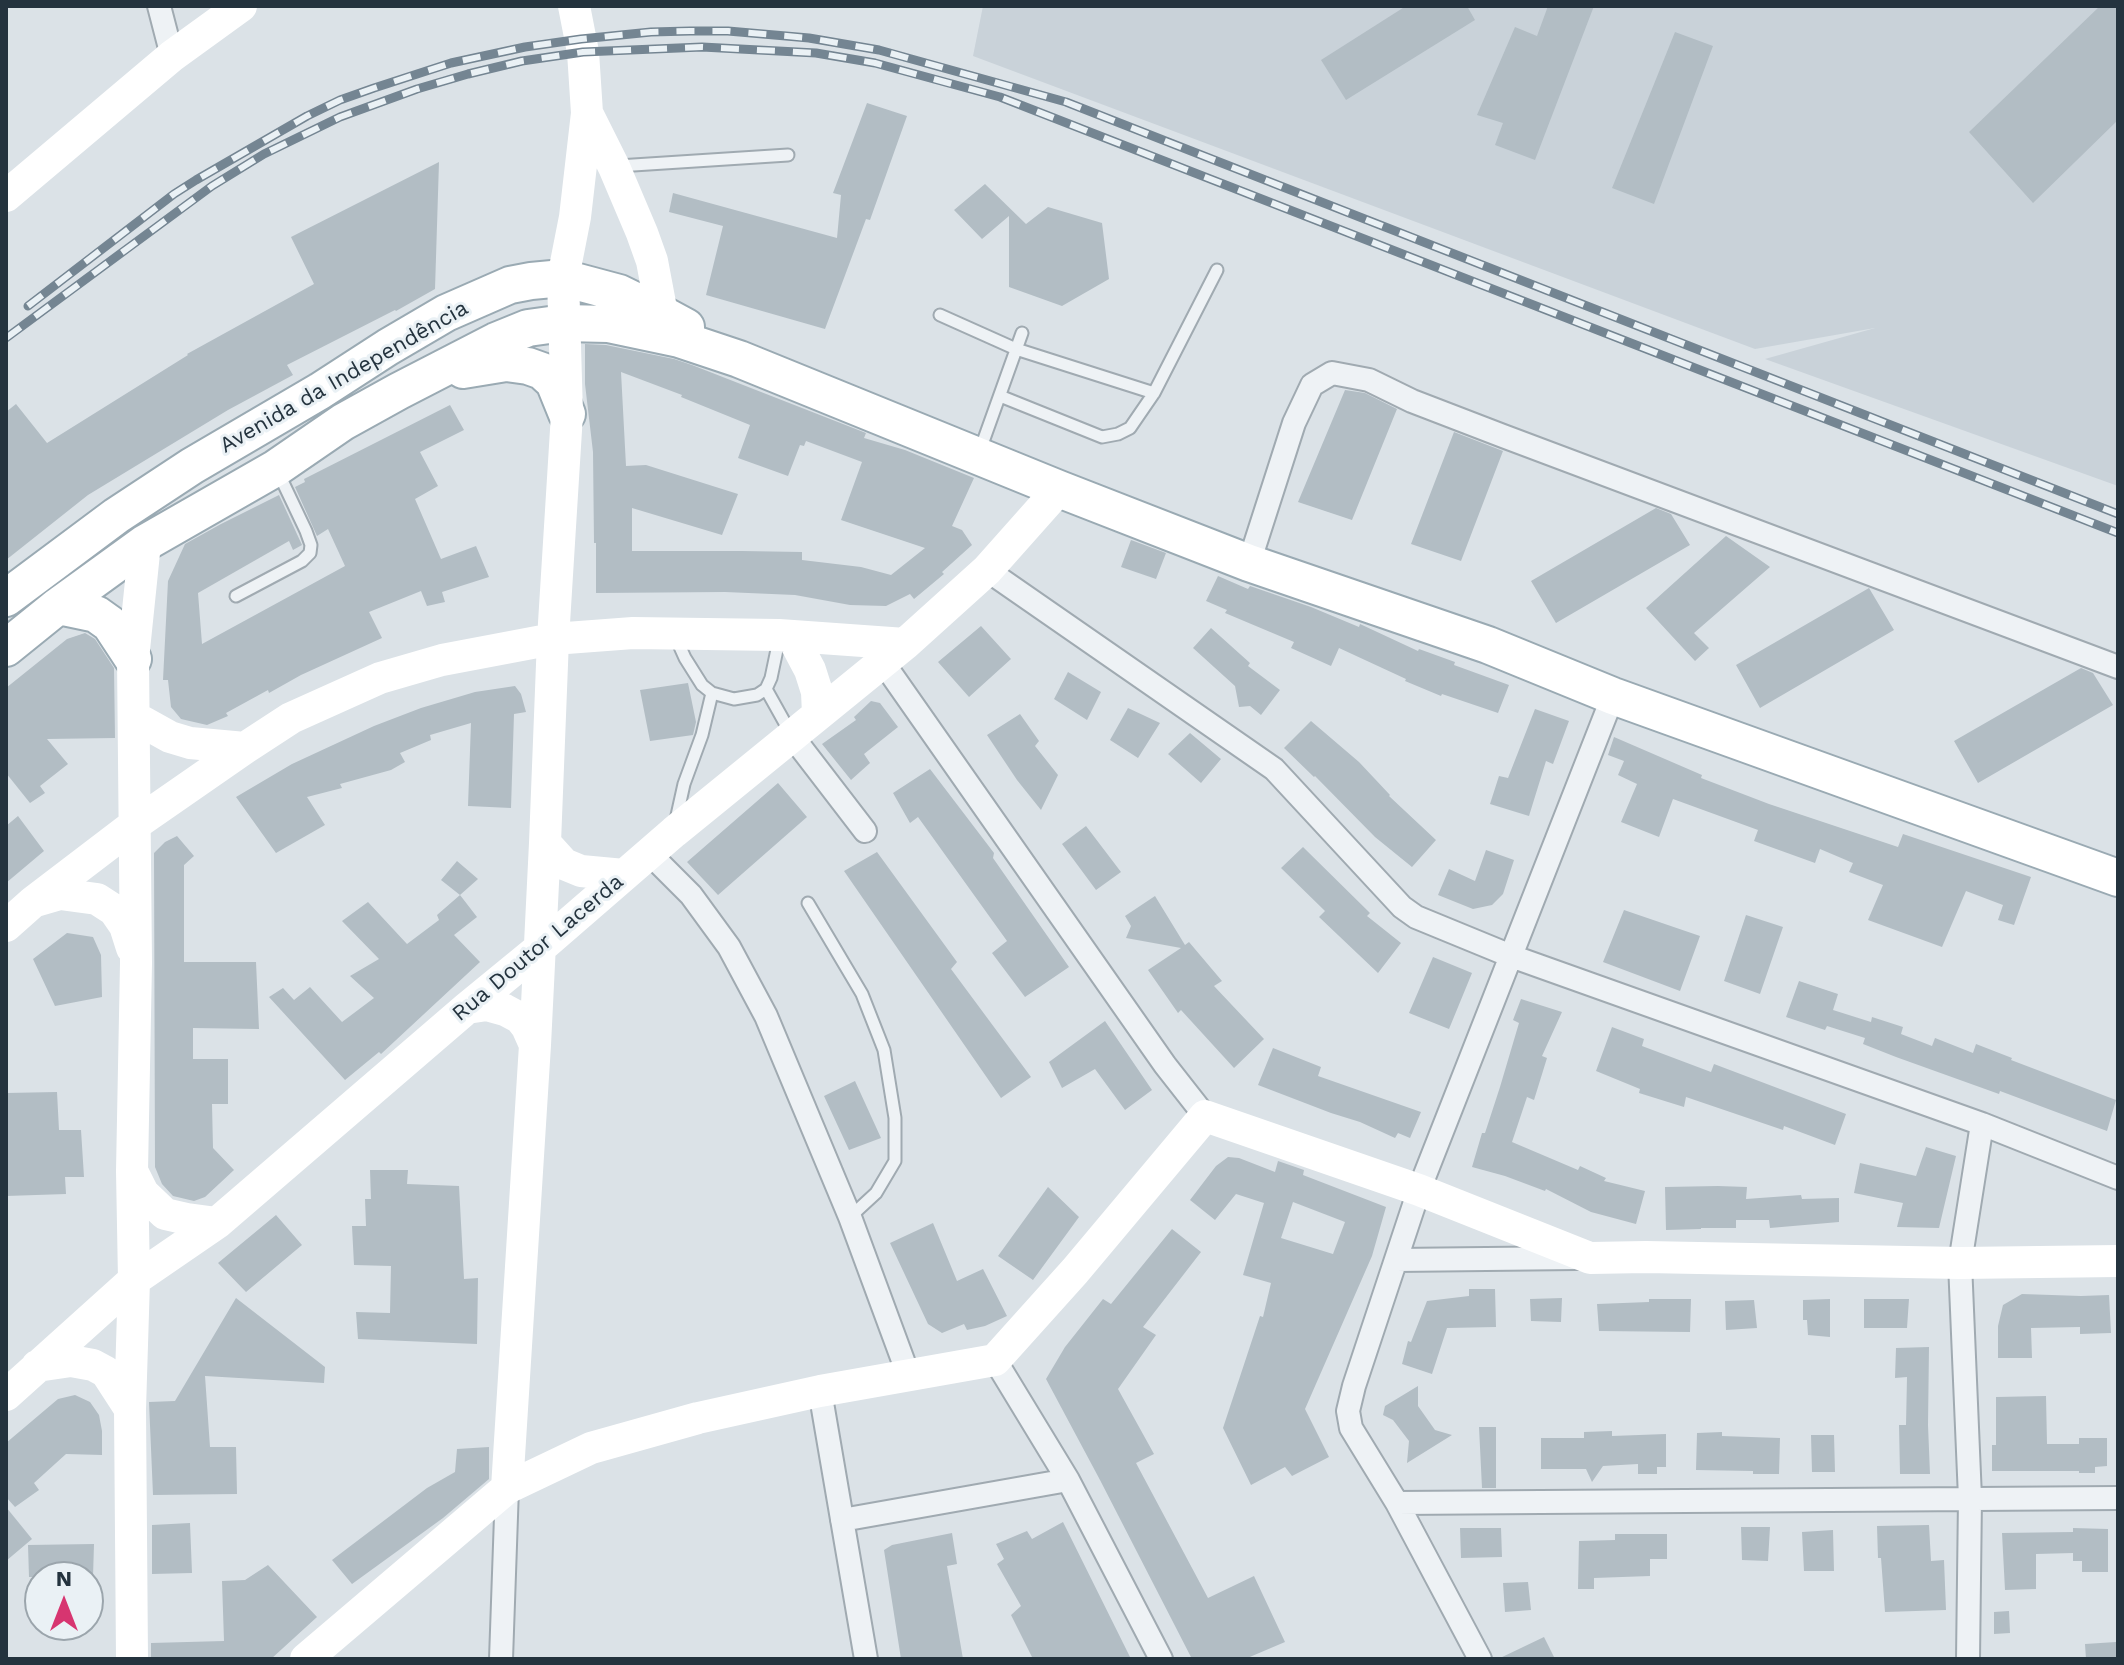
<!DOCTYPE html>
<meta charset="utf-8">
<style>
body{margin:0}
#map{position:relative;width:2124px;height:1665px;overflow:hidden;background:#dbe2e7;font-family:"Work Sans",sans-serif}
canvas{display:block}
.frame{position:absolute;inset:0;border:8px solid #24333e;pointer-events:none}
.north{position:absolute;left:24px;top:1561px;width:80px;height:80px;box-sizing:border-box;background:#eaf1f5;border:2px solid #9ba5ac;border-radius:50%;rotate:0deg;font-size:22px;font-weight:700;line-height:32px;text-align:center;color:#24333e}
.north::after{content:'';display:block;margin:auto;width:28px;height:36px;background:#d73570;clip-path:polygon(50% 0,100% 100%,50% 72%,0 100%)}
</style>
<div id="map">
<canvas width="2124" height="1665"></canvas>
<div class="frame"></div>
<div class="north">N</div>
</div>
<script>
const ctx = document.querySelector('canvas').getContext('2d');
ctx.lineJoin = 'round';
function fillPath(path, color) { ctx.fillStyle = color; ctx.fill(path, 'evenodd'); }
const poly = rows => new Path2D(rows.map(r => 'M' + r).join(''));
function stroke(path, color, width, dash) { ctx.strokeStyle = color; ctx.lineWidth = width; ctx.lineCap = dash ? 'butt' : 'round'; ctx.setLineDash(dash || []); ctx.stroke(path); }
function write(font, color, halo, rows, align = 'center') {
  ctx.font = font + ' "Work Sans",sans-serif'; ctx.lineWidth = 6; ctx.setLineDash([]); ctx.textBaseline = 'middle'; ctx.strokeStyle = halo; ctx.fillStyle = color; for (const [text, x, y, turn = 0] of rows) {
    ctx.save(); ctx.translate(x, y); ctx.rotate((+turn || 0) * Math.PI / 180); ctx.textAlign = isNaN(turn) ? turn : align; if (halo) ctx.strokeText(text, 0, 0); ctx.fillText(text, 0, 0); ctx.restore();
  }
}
fillPath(poly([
 [983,6,2118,6,2118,486,1765,359,1875,328,1755,349,973,56]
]), '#c9d2d9');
fillPath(poly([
 [1406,6,1467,6,1475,20,1346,100,1321,60],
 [1548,6,1594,6,1535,160,1495,145,1503,123,1477,115,1515,27,1537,36],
 [2100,6,2118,6,2118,120,2033,203,1969,132],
 [1675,32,1713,46,1654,204,1612,188],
 [867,103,907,116,870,220,866,219,825,329,706,295,723,226,669,212,673,193,837,238,841,195,833,193],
 [439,162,435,289,396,311,395,310,287,365,293,375,228,410,88,495,6,560,6,412,16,404,47,443,188,355,187,354,314,284,291,237],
 [985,184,1026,224,1048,207,1102,223,1109,279,1062,306,1009,287,1009,216,982,239,954,210],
 [585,344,606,345,674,359,692,365,866,433,864,438,905,450,974,478,952,526,962,530,972,545,942,572,944,574,914,599,910,594,886,606,850,605,795,595,725,592,596,593,596,543,594,543,593,452,585,384],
 [621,372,682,395,681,397,750,425,738,458,788,476,800,445,804,446,806,441,862,462,841,520,925,548,891,575,861,567,802,560,802,552,742,551,632,551,632,508,722,535,738,494,646,465,626,466],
 [1345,390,1365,393,1397,409,1352,520,1298,502],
 [450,405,464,430,420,452,438,486,415,499,441,559,476,546,489,577,442,592,445,602,427,606,421,591,369,612,382,638,301,675,269,693,268,690,226,713,228,716,207,725,181,719,171,707,168,680,163,680,168,581,185,544,221,524,279,495,302,545,293,550,289,541,198,593,202,644,345,566,328,529,317,536,295,487,305,482,304,479],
 [1454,432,1503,451,1461,561,1411,544],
 [1656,508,1671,514,1690,545,1556,623,1531,581],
 [1726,536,1770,567,1694,633,1709,648,1695,661,1646,608],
 [1131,540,1166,553,1156,579,1121,567],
 [1218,576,1248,589,1250,586,1311,607,1359,627,1360,624,1418,651,1419,649,1455,662,1454,665,1509,685,1498,713,1442,694,1441,696,1405,681,1406,679,1339,648,1331,666,1291,648,1294,642,1225,613,1227,610,1206,601],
 [1869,588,1894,630,1760,708,1736,665],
 [981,626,1011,659,969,697,938,662],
 [1211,628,1250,663,1248,666,1280,690,1261,715,1250,706,1239,707,1235,686,1193,648],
 [85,633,95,639,114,668,115,738,47,739,68,764,40,786,45,793,30,803,6,773,6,688,67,639],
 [2081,668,2093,673,2113,705,1978,783,1954,741],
 [1068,672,1101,692,1087,720,1054,699],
 [688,683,696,722,693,735,650,741,640,690],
 [515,686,521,694,526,712,514,714,511,808,468,806,471,723,430,735,431,740,400,753,405,762,391,770,340,784,342,788,307,797,325,825,276,853,236,797,292,764,374,726,421,708,475,692],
 [871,701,880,703,898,727,864,754,870,763,851,780,822,744,856,720,854,717],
 [1128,708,1160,723,1138,758,1110,740],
 [1535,709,1569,721,1553,764,1546,761,1529,816,1490,804,1499,776,1508,778],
 [1020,714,1039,741,1035,746,1058,775,1041,810,1017,780,987,735],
 [1311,721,1359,762,1390,795,1389,796,1436,840,1412,867,1375,837,1315,776,1314,777,1284,748],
 [1190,733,1221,759,1201,783,1168,754],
 [1614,737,1702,775,1701,778,1769,804,1898,847,1903,834,2031,877,2014,925,1998,920,2003,905,1966,891,1942,947,1868,920,1883,885,1849,872,1853,863,1820,849,1815,863,1754,841,1758,830,1673,799,1659,837,1621,822,1637,784,1618,775,1624,761,1608,755],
 [930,769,994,853,993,858,1069,967,1025,997,992,953,1007,941,918,817,910,823,893,793],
 [778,783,807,817,718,895,687,862],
 [18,816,44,851,6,883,6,826],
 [1086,826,1121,872,1096,890,1062,844],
 [177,836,194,856,184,865,184,962,256,962,259,1029,193,1028,193,1059,228,1059,228,1104,212,1104,213,1148,234,1170,205,1197,194,1201,173,1196,162,1184,155,1167,154,853,165,842],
 [1303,847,1370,913,1367,916,1401,943,1378,973,1319,917,1325,911,1281,868],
 [1486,850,1514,860,1503,894,1492,905,1473,909,1438,895,1449,869,1475,881],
 [877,852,957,962,951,969,1031,1077,1001,1098,844,871],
 [457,861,478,879,460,895,441,880],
 [460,895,477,917,454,935,480,962,381,1054,379,1052,345,1080,269,997,283,988,294,1000,310,987,342,1022,374,998,350,976,379,959,342,921,368,902,407,944,439,920,437,915],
 [1155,896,1185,945,1189,942,1222,981,1214,986,1264,1039,1234,1068,1181,1010,1178,1013,1148,970,1181,948,1126,938,1131,926,1125,916],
 [1624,910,1700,936,1680,991,1603,962],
 [1746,915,1783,927,1760,994,1724,981],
 [67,933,93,937,101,955,102,997,55,1006,33,959],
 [1433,957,1472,973,1449,1029,1409,1013],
 [1799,981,1838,994,1833,1010,1871,1022,1872,1017,1903,1027,1901,1034,1932,1046,1935,1038,1973,1053,1976,1044,2012,1058,2011,1060,2116,1100,2107,1131,2000,1091,1999,1094,1896,1057,1863,1044,1865,1038,1827,1026,1825,1030,1786,1017],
 [1521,999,1562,1012,1542,1056,1547,1058,1534,1100,1527,1097,1512,1142,1578,1170,1580,1166,1606,1178,1604,1181,1645,1191,1636,1224,1591,1212,1546,1189,1545,1191,1505,1176,1472,1167,1482,1133,1485,1133,1500,1087,1519,1023,1513,1020],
 [1105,1021,1152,1090,1125,1110,1095,1069,1062,1088,1049,1062],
 [1612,1027,1644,1039,1642,1046,1711,1072,1714,1064,1846,1114,1835,1145,1784,1126,1783,1130,1686,1097,1684,1107,1639,1093,1640,1089,1596,1071],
 [1273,1048,1321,1067,1318,1076,1421,1112,1410,1138,1398,1133,1395,1138,1360,1122,1331,1113,1258,1085],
 [855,1081,881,1138,849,1150,824,1096],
 [57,1092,59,1130,81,1130,84,1177,65,1177,66,1194,6,1196,6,1093],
 [1926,1147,1956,1156,1939,1228,1897,1227,1903,1203,1854,1193,1860,1163,1916,1176],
 [1228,1157,1239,1158,1275,1172,1278,1161,1304,1170,1303,1175,1386,1207,1372,1256,1305,1409,1329,1457,1292,1476,1285,1467,1251,1485,1223,1428,1260,1316,1263,1317,1271,1283,1243,1275,1264,1203,1236,1194,1215,1220,1190,1200,1216,1166],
 [1293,1202,1345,1222,1333,1254,1281,1238],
 [370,1170,408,1170,407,1184,459,1186,464,1279,478,1278,477,1344,358,1339,356,1312,390,1313,391,1266,354,1265,352,1226,366,1226,365,1199,371,1199],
 [1718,1186,1747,1187,1746,1199,1801,1195,1802,1199,1839,1198,1839,1222,1770,1228,1769,1220,1736,1220,1736,1228,1701,1228,1701,1229,1666,1230,1665,1187],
 [1048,1187,1079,1217,1033,1280,998,1256],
 [276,1215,302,1245,246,1292,218,1263],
 [933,1223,957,1281,983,1269,1007,1316,985,1326,967,1330,964,1324,942,1333,928,1324,890,1243],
 [1172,1229,1201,1252,1143,1327,1156,1335,1118,1389,1154,1454,1136,1463,1208,1598,1254,1576,1285,1642,1245,1659,1192,1659,1100,1480,1046,1379,1065,1347,1103,1299,1111,1304],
 [1469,1289,1495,1289,1496,1327,1447,1328,1432,1374,1402,1364,1408,1341,1411,1342,1427,1301,1469,1296],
 [2022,1294,2081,1296,2109,1295,2111,1333,2080,1334,2080,1327,2031,1328,2032,1358,1998,1358,1998,1326,2003,1305],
 [236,1298,325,1367,324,1383,205,1376,210,1447,236,1447,237,1494,153,1495,149,1402,175,1401],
 [1562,1298,1561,1322,1531,1321,1530,1299],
 [1649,1299,1691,1299,1690,1332,1599,1331,1597,1304,1649,1302],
 [1830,1299,1830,1337,1808,1335,1807,1320,1803,1320,1803,1300],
 [1864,1299,1909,1299,1907,1328,1864,1328],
 [1754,1300,1757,1328,1726,1330,1725,1301],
 [1929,1347,1928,1425,1930,1474,1900,1474,1899,1425,1906,1425,1907,1377,1895,1378,1896,1348],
 [1418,1386,1418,1406,1435,1430,1452,1435,1407,1463,1409,1441,1393,1420,1383,1415,1385,1406],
 [75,1395,90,1402,99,1415,102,1431,102,1455,66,1454,34,1483,39,1490,15,1507,6,1497,6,1443,58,1399],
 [2046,1396,2047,1444,2079,1444,2079,1438,2107,1438,2107,1466,2095,1467,2095,1473,2079,1473,2079,1471,1992,1471,1992,1445,1996,1445,1996,1397],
 [1479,1427,1496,1427,1496,1488,1482,1488],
 [1612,1431,1612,1436,1666,1434,1666,1467,1657,1467,1657,1474,1638,1474,1638,1464,1603,1466,1592,1482,1586,1469,1541,1469,1541,1438,1584,1438,1584,1432],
 [1722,1432,1722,1436,1780,1438,1779,1474,1753,1474,1753,1471,1696,1470,1697,1433],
 [1811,1435,1834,1435,1835,1472,1812,1472],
 [489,1447,489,1479,443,1518,352,1584,332,1560,427,1488,455,1472,457,1449],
 [6,1507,32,1539,6,1561],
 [1063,1522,1131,1659,1033,1659,1011,1615,1021,1606,997,1564,1004,1559,996,1544,1027,1531,1032,1539],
 [190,1523,192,1573,152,1574,152,1525],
 [1929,1525,1931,1561,1944,1560,1946,1610,1885,1612,1881,1558,1878,1558,1877,1526],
 [1741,1527,1770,1527,1768,1561,1742,1560],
 [1460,1528,1501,1528,1502,1557,1461,1558],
 [2073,1528,2108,1529,2108,1572,2082,1572,2082,1561,2073,1561,2073,1553,2036,1554,2036,1589,2005,1590,2002,1533,2073,1532],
 [1833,1530,1834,1571,1804,1571,1802,1532],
 [952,1533,957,1564,947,1566,963,1659,901,1659,884,1550,892,1545],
 [1615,1534,1667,1534,1667,1559,1650,1559,1650,1576,1594,1578,1594,1589,1578,1589,1579,1541,1615,1540],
 [94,1544,93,1577,29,1577,28,1545],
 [268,1565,317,1617,271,1659,151,1659,151,1643,224,1641,222,1581,245,1580],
 [1528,1582,1531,1610,1505,1612,1503,1583],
 [2009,1611,2010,1633,1994,1634,1994,1612],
 [1544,1637,1555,1659,1498,1659],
 [2116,1642,2118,1659,2086,1659,2085,1644]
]), '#b2bdc4');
const lane = poly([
 [618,166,788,155],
 [940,315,1016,349,1154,393],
 [1000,396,1102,437,1118,434,1130,428,1154,393,1217,270],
 [979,453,1022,333],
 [236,596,302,561,310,553,311,545,306,531,278,472],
 [676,638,685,658,702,685,712,693,734,699,757,695,766,689,771,678,779,640],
 [766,689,790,732],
 [676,820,684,784,702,735,712,693],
 [808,903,862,994,884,1050,895,1118,895,1161,876,1193,850,1217]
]);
const street = poly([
 [159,6,172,56],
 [1249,563,1294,423,1312,385,1332,373,1369,380,1412,401,1503,436,2118,667],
 [987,570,1274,769,1402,907,1416,917,1511,956,1982,1124,2118,1178],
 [882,661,1165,1065,1205,1116],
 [792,736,865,831],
 [650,854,691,895,729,947,766,1016,850,1217,908,1374],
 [1396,1260,1577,1258],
 [995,1360,1068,1480,1161,1659],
 [820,1391,866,1659],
 [1397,1503,2118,1498],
 [842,1520,1068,1480],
 [501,1659,507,1488],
 [1480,1659,1397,1503,1351,1428,1348,1411,1354,1386,1419,1190,1613,696],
 [1968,1659,1970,1498,1960,1263,1982,1124]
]);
const primary = poly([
 [463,370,506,363,528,366,542,371,554,382,567,414],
 [6,598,116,516,192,466,320,391,388,347,446,313,510,285,531,281,563,278,619,293,662,314,686,327],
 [58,606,96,614,110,624,133,659],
 [6,648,58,606,145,543,276,468,343,422,399,391,496,341,528,328,564,323,608,324,679,339,739,359,1059,489,1249,563,1488,645,1613,696,2118,878]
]);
stroke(lane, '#a0aab1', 15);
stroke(street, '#a0aab1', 26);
stroke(primary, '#9aaab3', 40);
stroke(lane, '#eef2f5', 11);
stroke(street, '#eef2f5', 22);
stroke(poly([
 [587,113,614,167,642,233,652,261,662,314],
 [6,196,172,56,241,6],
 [792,636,810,670,817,692,818,714],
 [134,717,170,737,190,743,245,748],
 [545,843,564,864,581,871,624,875],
 [36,901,60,894,97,899,114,910,125,926,132,948],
 [6,926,33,902,134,825,245,748,291,718,380,678,442,660,553,639,633,633,779,635,905,644],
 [467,1008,487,1005,505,1010,520,1018,527,1027,535,1045],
 [132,1171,143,1193,165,1214,187,1219,217,1223],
 [37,1366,71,1361,93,1365,106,1372,130,1409],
 [6,1395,134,1280,217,1223,467,1008,539,949,674,832,905,644,987,570,1059,489],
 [507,1488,535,1045,545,843,553,639,567,414,563,278,575,217,587,113,583,52,574,6],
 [132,1659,130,1409,134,1280,132,1171,136,963,133,659,145,543],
 [306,1659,507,1488,591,1448,698,1418,820,1391,995,1360,1075,1271,1205,1116,1419,1190,1590,1258,1646,1257,1960,1263,2118,1261]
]), '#fff', 32);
stroke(primary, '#fff', 36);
const rail = poly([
 [28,306,174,194,196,180,307,116,340,100,374,88,451,63,525,47,581,39,651,32,690,31,728,31,809,38,879,50,1066,102,2118,514],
 [6,338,212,186,264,154,340,117,417,89,468,74,522,61,583,52,702,47,816,53,875,63,1000,97,2118,533]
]);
stroke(rail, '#748592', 9);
stroke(rail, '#eaf1f5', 6, [18]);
write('22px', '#24333e', '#eaf1f5', [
 ["Avenida da Independência",344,377,-30],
 ["Rua Doutor Lacerda",538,948,-40]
]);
</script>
